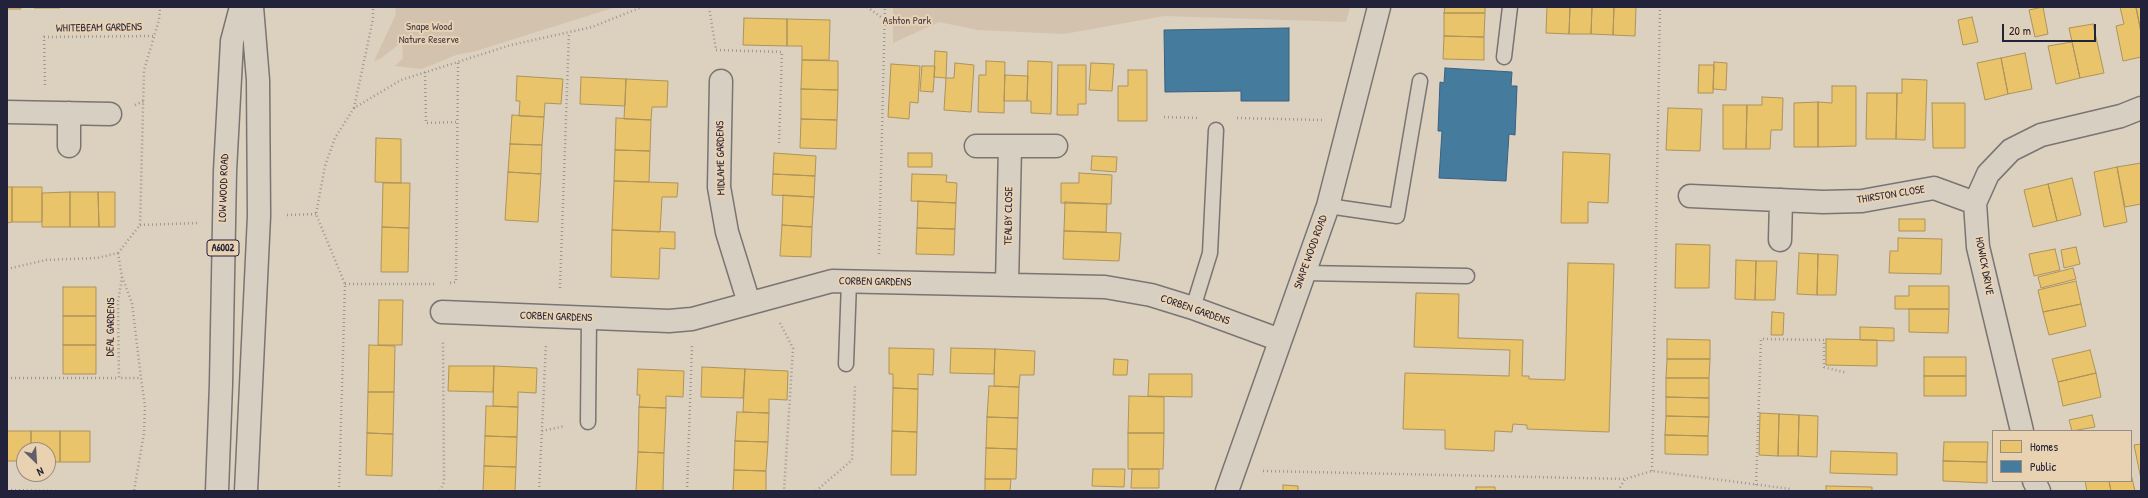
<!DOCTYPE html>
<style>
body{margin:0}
#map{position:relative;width:2148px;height:498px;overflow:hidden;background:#dcd0bf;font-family:"Patrick Hand",sans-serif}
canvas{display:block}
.frame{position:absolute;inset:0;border:8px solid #22223b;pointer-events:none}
.legend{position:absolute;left:1992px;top:430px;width:140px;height:52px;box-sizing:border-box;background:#e9d2b2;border:1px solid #998c82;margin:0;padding:5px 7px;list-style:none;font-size:12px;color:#22223b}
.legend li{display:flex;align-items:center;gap:8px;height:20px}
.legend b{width:20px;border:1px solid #998c82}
.north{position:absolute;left:16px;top:442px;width:40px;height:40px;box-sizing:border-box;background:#e9d2b2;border:1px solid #998c82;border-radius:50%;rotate:155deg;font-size:11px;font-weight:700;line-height:16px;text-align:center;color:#22223b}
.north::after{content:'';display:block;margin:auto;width:14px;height:18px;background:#635f69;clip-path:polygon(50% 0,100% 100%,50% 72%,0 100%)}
.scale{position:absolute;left:2002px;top:24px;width:94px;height:18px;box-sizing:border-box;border:2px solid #22223b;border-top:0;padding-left:5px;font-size:12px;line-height:14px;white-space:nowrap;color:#22223b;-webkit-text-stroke:3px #e9d2b2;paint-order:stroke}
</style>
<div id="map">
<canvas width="2148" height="498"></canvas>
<div class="frame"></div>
<ul class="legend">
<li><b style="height:11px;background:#e9c46a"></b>Homes</li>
<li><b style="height:11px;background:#457b9d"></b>Public</li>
</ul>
<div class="north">N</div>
<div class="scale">20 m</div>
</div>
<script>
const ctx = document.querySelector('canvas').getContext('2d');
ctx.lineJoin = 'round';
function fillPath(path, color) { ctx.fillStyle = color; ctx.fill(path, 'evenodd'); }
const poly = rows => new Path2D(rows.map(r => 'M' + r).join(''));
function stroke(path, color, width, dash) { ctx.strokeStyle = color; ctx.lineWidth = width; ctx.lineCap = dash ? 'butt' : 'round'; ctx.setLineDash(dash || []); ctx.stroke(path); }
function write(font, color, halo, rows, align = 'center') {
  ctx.font = font + ' "Patrick Hand",sans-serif'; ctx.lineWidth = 4; ctx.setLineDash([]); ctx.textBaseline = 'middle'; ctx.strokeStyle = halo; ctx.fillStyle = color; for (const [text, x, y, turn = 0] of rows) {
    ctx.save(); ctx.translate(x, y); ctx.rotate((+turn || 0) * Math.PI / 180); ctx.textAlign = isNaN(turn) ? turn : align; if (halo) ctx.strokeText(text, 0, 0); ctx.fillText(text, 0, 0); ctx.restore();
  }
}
fillPath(poly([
 [395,7,616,7,476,51,456,55,422,69,395,66,403,58,402,42,380,59,374,61,396,14],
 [893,7,1350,7,1346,22,1164,16,1064,34,978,30,939,22,893,43]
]), '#d3c3ae');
const homes = poly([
 [7,7,21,7,21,9,7,9,7,7],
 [34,7,59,7,60,8,34,8,34,7],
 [1445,7,1485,7,1485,13,1444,13,1445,7],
 [1547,7,1570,7,1569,34,1546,33,1547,7],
 [1570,7,1592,7,1591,34,1569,34,1570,7],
 [1592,7,1614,7,1613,35,1591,34,1592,7],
 [1614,7,1636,7,1635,36,1613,35,1614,7],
 [2043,7,2048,34,2035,37,2029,10,2043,7],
 [2120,7,2136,7,2141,32,2141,57,2123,61,2116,26,2124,24,2120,7],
 [2141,7,2141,32,2136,8,2141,7],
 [1444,13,1485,13,1484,37,1444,36,1444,13],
 [1972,17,1978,42,1963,45,1958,20,1972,17],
 [744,18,787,19,787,46,743,45,744,18],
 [787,19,830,20,829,60,802,60,802,46,787,46,787,19],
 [2093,24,2104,73,2080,78,2069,28,2093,24],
 [1444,36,1484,37,1484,60,1443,59,1444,36],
 [2072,42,2080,78,2056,84,2048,46,2072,42],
 [935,51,947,52,946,78,934,77,935,51],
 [2025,53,2032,89,2008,94,2001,58,2025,53],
 [2001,58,2008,94,1985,100,1977,63,2001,58],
 [802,60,838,61,838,90,801,89,802,60],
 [986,61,1005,62,1004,113,978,112,979,75,986,75,986,61],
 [1028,61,1052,62,1051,114,1031,113,1031,101,1027,101,1028,61],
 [1714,62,1727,63,1726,90,1713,89,1714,62],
 [955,63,974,65,971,112,944,110,946,78,954,78,955,63],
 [1091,63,1114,64,1112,91,1089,90,1091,63],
 [891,64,920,66,918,103,910,102,909,119,888,117,891,64],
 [1058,65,1086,65,1086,104,1078,104,1078,115,1057,115,1058,65],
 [1699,65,1714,65,1713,93,1698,93,1699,65],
 [922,66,935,66,933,92,920,91,922,66],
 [1128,70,1147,70,1147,121,1118,121,1118,86,1128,86,1128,70],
 [1005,75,1028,76,1027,101,1004,101,1005,75],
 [517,76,563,79,561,104,545,103,544,117,519,116,520,101,516,101,517,76],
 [581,77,626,79,625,106,580,104,581,77],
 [626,79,668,81,667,107,652,107,651,120,624,119,626,79],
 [1902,79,1927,80,1925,140,1896,139,1897,93,1902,93,1902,79],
 [1832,86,1856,86,1856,146,1818,147,1818,102,1832,103,1832,86],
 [801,89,838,90,837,120,801,119,801,89],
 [1867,93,1897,93,1896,139,1866,139,1867,93],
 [1762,97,1783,98,1782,130,1771,130,1770,149,1746,149,1747,105,1762,105,1762,97],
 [1818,102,1818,147,1794,147,1794,103,1818,102],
 [1932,103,1965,103,1965,148,1933,148,1932,103],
 [1723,105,1747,105,1746,149,1723,149,1723,105],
 [1668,108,1702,109,1700,151,1666,150,1668,108],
 [512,115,544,117,542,145,510,144,512,115],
 [616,118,651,120,650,151,615,150,616,118],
 [801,119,837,120,836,149,800,148,801,119],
 [376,138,401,139,401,183,375,182,376,138],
 [510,144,542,145,541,174,508,172,510,144],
 [615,150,650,151,649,182,614,181,615,150],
 [1563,152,1610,154,1608,203,1588,202,1588,223,1561,223,1563,152],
 [774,153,816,156,815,176,773,174,774,153],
 [908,153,932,153,932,167,908,167,908,153],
 [1092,156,1117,157,1116,172,1091,170,1092,156],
 [2141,163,2141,204,2125,207,2117,167,2141,163],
 [2117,167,2127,222,2104,227,2094,172,2117,167],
 [508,172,541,174,538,222,505,220,508,172],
 [1079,173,1112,175,1111,204,1061,203,1061,183,1079,183,1079,173],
 [773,174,815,176,814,197,772,195,773,174],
 [912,174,947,175,946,182,957,183,956,203,911,201,912,174],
 [2072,178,2081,215,2057,221,2048,184,2072,178],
 [614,181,678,183,677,197,662,197,660,232,612,230,614,181],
 [383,183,410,183,409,228,382,227,383,183],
 [2048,184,2057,221,2033,227,2024,190,2048,184],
 [7,187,12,187,12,222,7,223,7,187],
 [12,187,42,187,42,222,12,222,12,187],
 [70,192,98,192,99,227,70,227,70,192],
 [70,192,70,227,42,227,42,193,70,192],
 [98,192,115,192,115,227,99,227,98,192],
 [783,195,814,197,812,227,782,225,783,195],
 [918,201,956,203,955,229,917,228,918,201],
 [1065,202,1107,204,1106,232,1064,231,1065,202],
 [1899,219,1925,219,1925,231,1899,231,1899,219],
 [782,225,812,227,811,257,780,256,782,225],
 [382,227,409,228,408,272,381,272,382,227],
 [917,228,955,229,954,255,916,254,917,228],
 [612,230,675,232,675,249,660,248,659,279,611,277,612,230],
 [1064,231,1121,233,1119,261,1063,259,1064,231],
 [1898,238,1942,239,1941,274,1889,273,1890,251,1898,251,1898,238],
 [1676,244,1710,245,1709,288,1675,288,1676,244],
 [2076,247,2080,264,2064,268,2061,250,2076,247],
 [2055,249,2060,270,2034,276,2029,254,2055,249],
 [1799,253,1818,254,1817,295,1797,294,1799,253],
 [1818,254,1838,255,1836,295,1817,295,1818,254],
 [1736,260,1756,261,1755,300,1735,299,1736,260],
 [1756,261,1777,261,1775,300,1755,300,1756,261],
 [1568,263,1614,264,1609,432,1527,429,1527,425,1513,424,1512,432,1495,431,1494,451,1445,449,1445,430,1403,429,1405,373,1509,376,1510,350,1414,347,1416,293,1459,294,1458,338,1523,340,1522,376,1529,376,1529,379,1565,380,1568,263],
 [2073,268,2076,279,2041,288,2038,277,2073,268],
 [2076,281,2081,304,2043,312,2038,290,2076,281],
 [1909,286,1949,286,1949,309,1895,309,1895,296,1909,296,1909,286],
 [63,287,96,287,96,316,63,316,63,287],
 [379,300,403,300,402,345,378,345,379,300],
 [2081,304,2086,326,2049,335,2043,312,2081,304],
 [1909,309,1949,309,1948,333,1909,332,1909,309],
 [1772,312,1784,313,1783,335,1771,335,1772,312],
 [63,316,96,316,96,345,63,345,63,316],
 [1860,327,1894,328,1894,341,1860,340,1860,327],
 [1667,339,1710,340,1710,359,1667,359,1667,339],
 [1826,339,1877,340,1877,366,1826,365,1826,339],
 [63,345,96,345,96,374,63,374,63,345],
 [369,345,395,346,394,392,368,392,369,345],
 [889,348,934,349,933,375,918,374,918,389,893,388,893,374,889,374,889,348],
 [951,348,995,349,994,374,950,373,951,348],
 [995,349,1035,351,1034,375,1020,375,1019,387,994,386,995,349],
 [2090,350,2096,373,2058,382,2052,359,2090,350],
 [1924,357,1966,357,1966,376,1924,376,1924,357],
 [1114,359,1128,360,1127,375,1113,375,1114,359],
 [1667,359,1710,359,1709,378,1666,378,1667,359],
 [449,366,494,366,493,392,448,391,449,366],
 [494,366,537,368,536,393,518,392,518,407,493,406,494,366],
 [702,367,745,369,743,398,701,397,702,367],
 [638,369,684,371,683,397,666,396,666,408,639,407,640,395,637,395,638,369],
 [745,369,788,371,787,400,769,399,769,413,743,412,745,369],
 [2096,373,2101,397,2063,406,2058,382,2096,373],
 [1149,374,1192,374,1192,397,1148,396,1149,374],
 [1924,376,1966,376,1966,396,1924,396,1924,376],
 [1666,378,1709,378,1709,398,1666,397,1666,378],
 [989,386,1019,387,1018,418,987,417,989,386],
 [893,388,918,389,917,432,892,431,893,388],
 [368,392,394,392,393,434,367,433,368,392],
 [1129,396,1164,397,1164,433,1128,433,1129,396],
 [1666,397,1709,398,1709,417,1666,416,1666,397],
 [486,406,518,407,517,437,485,436,486,406],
 [639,407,666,408,664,453,638,452,639,407],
 [737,412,769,413,768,442,735,441,737,412],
 [1760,413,1779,414,1778,456,1759,455,1760,413],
 [1779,414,1799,415,1798,456,1778,456,1779,414],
 [1799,415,1818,416,1817,457,1798,456,1799,415],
 [2092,415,2095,427,2072,431,2069,420,2092,415],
 [1666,416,1709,417,1708,436,1665,435,1666,416],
 [987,417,1018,418,1017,449,986,448,987,417],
 [7,431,31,431,31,450,24,450,24,461,7,461,7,431],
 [31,431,60,431,60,462,48,462,48,450,31,450,31,431],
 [60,431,90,431,90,462,60,462,60,431],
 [892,431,917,432,916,475,891,475,892,431],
 [367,433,393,434,392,476,366,475,367,433],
 [1128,433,1164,433,1163,469,1128,469,1128,433],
 [1665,435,1708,436,1708,455,1665,454,1665,435],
 [485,436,517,437,516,467,484,466,485,436],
 [735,441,768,442,766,471,734,470,735,441],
 [1944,442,1988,442,1987,462,1943,461,1944,442],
 [2141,444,2141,479,2134,445,2141,444],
 [986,448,1017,449,1016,479,985,479,986,448],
 [1831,451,1897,453,1897,475,1830,473,1831,451],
 [638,452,664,453,663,491,636,491,638,452],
 [1943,461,1987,462,1987,483,1943,481,1943,461],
 [484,466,516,467,515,491,483,491,484,466],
 [1093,469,1125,469,1124,487,1092,486,1093,469],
 [1132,469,1159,469,1159,488,1131,488,1132,469],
 [734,470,766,471,766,491,733,491,734,470],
 [2131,474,2135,491,2111,491,2109,481,2131,481,2131,474],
 [985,479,1011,479,1010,491,985,491,985,479],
 [2085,481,2109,481,2111,491,2087,491,2085,481],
 [1283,485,1298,486,1298,491,1283,491,1283,485],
 [1826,486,1872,487,1872,491,1826,491,1826,486],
 [1476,487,1495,487,1495,491,1476,491,1476,487]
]);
fillPath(homes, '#e9c46a');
stroke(homes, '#ad935c', 1);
const public = poly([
 [1289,28,1289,101,1241,101,1241,91,1165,92,1164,30,1289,28],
 [1445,68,1512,72,1511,86,1517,86,1515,135,1509,134,1506,181,1439,178,1442,131,1438,131,1440,82,1444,83,1445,68]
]);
fillPath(public, '#457b9d');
stroke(public, '#3a6080', 1);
const lane = poly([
 [1504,57,1510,7],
 [1328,206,1397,216,1420,81],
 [1304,273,1467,276],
 [1193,308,1210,253,1216,130],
 [846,364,849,282],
 [588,422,589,318]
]);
const street = poly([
 [721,81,719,187,727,232,749,303],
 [7,112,110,114],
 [69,113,69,146],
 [976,146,1056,146],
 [1690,196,1823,202,1862,201,1934,188,1975,203],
 [1780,240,1781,200],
 [1007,285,1010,146],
 [442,312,669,321,692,319,832,281,1105,287,1151,295,1193,308,1280,340],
 [2022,431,1978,247,1975,203,1988,174,2011,150,2041,135,2121,116,2141,108],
 [2034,481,2039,491],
 [1227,491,1328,206,1379,7]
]);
const primary = poly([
 [217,491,221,384,225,171,232,41,241,7],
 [246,491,259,216,258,80,252,7]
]);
stroke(lane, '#7a7572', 17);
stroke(street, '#7a7572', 25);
stroke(primary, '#7a7572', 25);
stroke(poly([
 [709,7,716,50],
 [867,7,885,20],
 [716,50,782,52,779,144],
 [425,72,426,123,457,122],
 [45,85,44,37,153,36],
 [135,105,144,101],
 [354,108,373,19,373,7],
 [1164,117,1198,118],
 [1237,118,1322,120],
 [287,215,316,214],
 [140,225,197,223],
 [118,253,122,277,118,302,119,378,141,378,145,406,144,433,134,491],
 [118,253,140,225,144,70,159,20,160,7],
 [879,254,885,7],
 [7,269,46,260,97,258,118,253],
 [122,277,132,303,141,378],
 [450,283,456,282,458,62],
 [345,284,435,284],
 [560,288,569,33],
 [780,323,793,348,784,491],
 [7,378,119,378],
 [542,431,565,426],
 [1263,471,1625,479,1652,471,1791,489,1791,491],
 [1652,471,1660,7],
 [1756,485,1761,339,1824,340,1824,367,1847,373],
 [7,490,58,491],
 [339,491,345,284,316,214,325,166,335,138,354,108,401,80,511,45,592,27,642,7],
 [440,491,444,482,443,340],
 [539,491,546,344],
 [687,491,692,346],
 [816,491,852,460,855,386],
 [1618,491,1625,479]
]), '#9d9791', 2.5, [1, 3]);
stroke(lane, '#d8cfc3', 14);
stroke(street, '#d8cfc3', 22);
stroke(primary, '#d8cfc3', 22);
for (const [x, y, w] of [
 [223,248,32]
]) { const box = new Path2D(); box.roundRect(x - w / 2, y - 8, w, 16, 3); ctx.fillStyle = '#e9d2b2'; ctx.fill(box); stroke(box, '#22223b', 1); }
write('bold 10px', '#22223b', null, [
 ["A6002",223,248]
]);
write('11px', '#44404f', '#e9d2b2', [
 ["Ashton Park",907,21],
 ["Snape Wood",429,27],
 ["Nature Reserve",429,40]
]);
write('11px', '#22223b', '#e9d2b2', [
 ["WHITEBEAM GARDENS",99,28,-1],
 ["MIDLAME GARDENS",721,158,-91],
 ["LOW WOOD ROAD",224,188,-88],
 ["THIRSTON CLOSE",1891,195,-9],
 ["TEALBY CLOSE",1009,216,-89],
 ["SNAPE WOOD ROAD",1311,252,-70],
 ["HOWICK DRIVE",1984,266,79],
 ["CORBEN GARDENS",875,282,1],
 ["CORBEN GARDENS",1195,310,19],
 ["CORBEN GARDENS",556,317,2],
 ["DEAL GARDENS",111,327,-89]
]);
</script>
